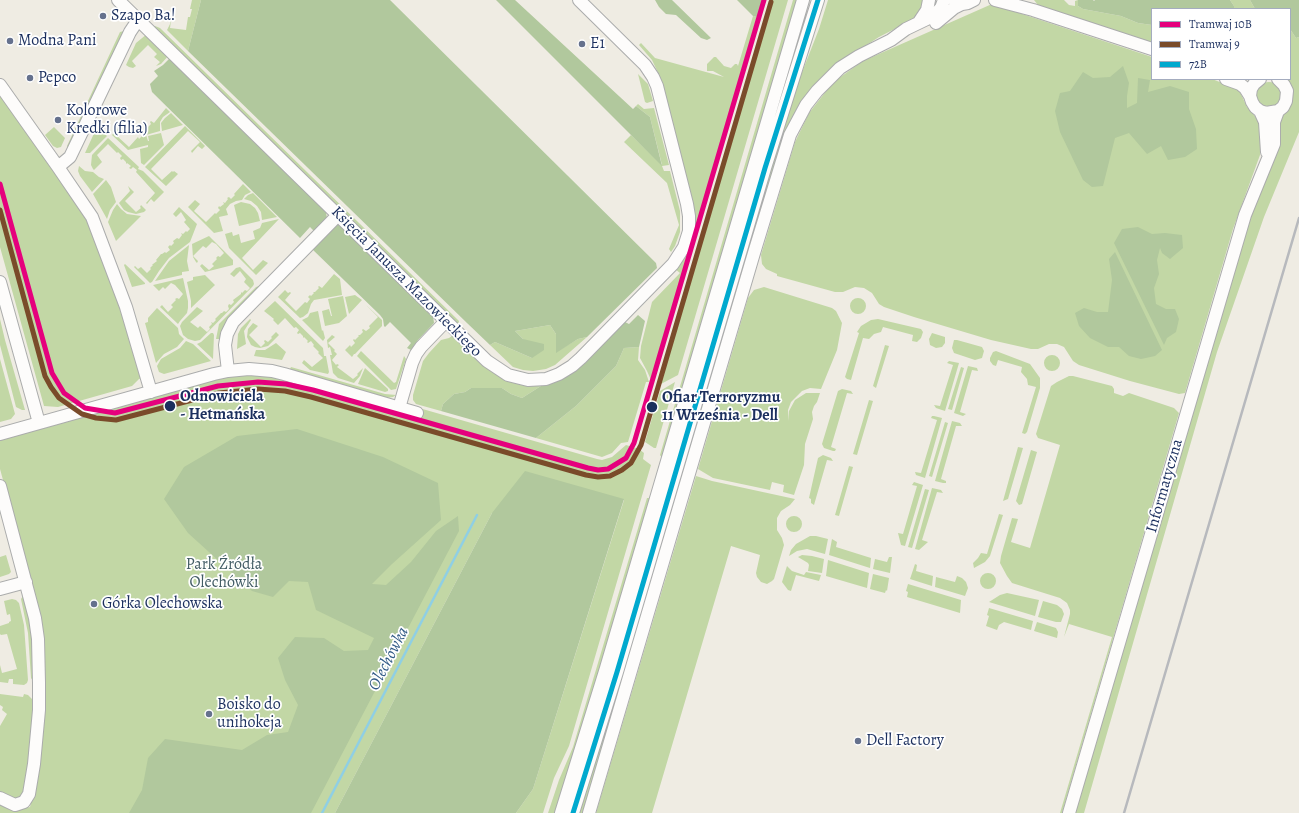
<!DOCTYPE html>
<meta charset="utf-8">
<style>
body{margin:0}
#map{position:relative;width:1299px;height:813px;overflow:hidden;background:#efece3;font-family:Alegreya,serif}
canvas{display:block}
.legend{position:absolute;left:1151px;top:8px;width:140px;height:72px;box-sizing:border-box;background:#fff;border:1px solid #a4acbf;margin:0;padding:5px 7px;list-style:none;font-size:12px;color:#1b2f5e}
.legend li{display:flex;align-items:center;gap:8px;height:20px}
.legend b{width:20px;border:1px solid #a4acbf}
</style>
<div id="map">
<canvas width="1299" height="813"></canvas>
<ul class="legend">
<li><b style="height:5px;background:#e5007d"></b>Tramwaj 10B</li>
<li><b style="height:5px;background:#7a4b2a"></b>Tramwaj 9</li>
<li><b style="height:5px;background:#00a9ce"></b>72B</li>
</ul>
</div>
<script>
const ctx = document.querySelector('canvas').getContext('2d');
ctx.lineJoin = 'round';
function fillPath(path, color) { ctx.fillStyle = color; ctx.fill(path, 'evenodd'); }
const poly = rows => new Path2D(rows.map(r => 'M' + r).join(''));
function stroke(path, color, width, dash) { ctx.strokeStyle = color; ctx.lineWidth = width; ctx.lineCap = dash ? 'butt' : 'round'; ctx.setLineDash(dash || []); ctx.stroke(path); }
function write(font, color, halo, rows, align = 'center') {
  ctx.font = font + ' Alegreya,serif'; ctx.lineWidth = 3.5; ctx.setLineDash([]); ctx.textBaseline = 'middle'; ctx.strokeStyle = halo; ctx.fillStyle = color; for (const [text, x, y, turn = 0] of rows) {
    ctx.save(); ctx.translate(x, y); ctx.rotate((+turn || 0) * Math.PI / 180); ctx.textAlign = isNaN(turn) ? turn : align; if (halo) ctx.strokeText(text, 0, 0); ctx.fillText(text, 0, 0); ctx.restore();
  }
}
fillPath(poly([
 [192,0,201,0,188,51,167,30,170,24,172,13,170,28,186,30,188,17,190,17,192,9,190,9],
 [770,0,788,0,678,375,659,385,657,385],
 [793,0,797,0,662,458,660,455],
 [828,0,926,0,916,18,879,37,845,59,803,102,687,465,683,464,779,141,797,85,819,29],
 [1034,0,1064,0,1069,5,1075,6,1075,1,1078,0,1078,6,1083,9,1121,16,1138,23,1152,25,1152,45,1038,5],
 [1230,0,1250,0,1255,9,1234,9,1234,6],
 [992,4,1152,57,1152,79,1212,79,1235,88,1240,92,1247,107,1259,121,1260,124,1260,155,1233,229,1185,393,1179,394,1130,381,1079,365,1073,361,1064,347,1057,344,1049,344,1038,349,1031,349,991,340,914,317,884,307,879,304,872,293,864,288,855,287,843,292,835,292,777,276,777,274,766,269,762,264,761,255,795,142,809,113,827,90,839,78,863,61],
 [753,16,757,17,651,380,647,371,640,358,641,346,652,302,680,273,675,269,691,243,658,78,660,77,652,60,639,45,641,43,655,58,724,77,713,71,707,71,707,64,714,57,716,57,724,66,731,68,735,64,737,64,738,66],
 [155,26,160,28,459,321,458,325,153,28],
 [1290,29,1296,38,1299,37,1299,132,1264,217,1217,352,1084,813,1073,813,1247,223,1274,155,1284,79,1290,79],
 [124,31,69,150,67,146,120,32],
 [147,34,169,55,161,64,156,66,160,62,154,57,157,54,148,45,132,61,136,66,133,68,129,67,126,65,136,43],
 [638,74,648,84,653,101,647,103,645,102],
 '1256 95a13 13 0 1 1 26 0a13 13 0 1 1-26 0Z',
 [0,92,87,215,125,315,142,378,139,379,132,386,58,407,44,406,0,247],
 [638,104,644,109,654,108,669,165,662,166,664,171,670,171,680,211,680,232,675,246,671,252,669,249,679,225,667,183,624,142,631,135,662,165,650,117,636,106],
 [166,108,170,112,163,117,160,122,160,131,146,135,148,141,149,141,148,136,161,133,164,145,144,165,141,163,140,149,148,147,148,145,128,150,112,135,120,126,123,129,117,136,129,147,138,137,139,139,143,135,141,132,142,131,143,132,147,128,146,127,148,127,151,124,150,122,151,121,154,123],
 [171,113,183,125,162,131,161,123,165,118],
 [185,126,205,146,202,149,198,146,192,153,191,151,200,142,188,131,151,169,162,180,172,171,173,172,174,171,178,174,166,186,145,167],
 [54,127,65,138,61,147,57,148,53,146,45,135],
 [97,127,107,136,90,153,85,153],
 [108,138,139,167,138,169,143,171,164,192,154,202,151,199,147,204,146,203,155,193,136,172,137,170,133,167,131,169,129,168,131,166,127,163,126,164,126,162,123,159,121,160,120,158,122,156,118,152,117,153,108,144,97,155,102,162,94,170,93,169,91,165,92,155],
 [79,166,85,171,93,172,99,177,104,179,92,192,80,176,78,171],
 [106,180,111,187,116,202,110,210,107,219,93,194],
 [243,184,251,192,245,195,242,200,236,201,230,204,226,209,228,215,219,217,223,231,214,233,188,207,195,200,200,204,194,211,206,222,215,213,216,214,220,210,218,208,219,206,220,207,224,204,223,202,225,203,228,199,227,198,229,197,231,199,235,195,234,194],
 [128,186,134,192,125,201,136,212,141,208,140,207,141,205,146,210,144,212,136,214,128,212,124,210,119,203,130,191],
 [253,193,277,217,262,220,261,212,257,206,251,201,244,199,248,195],
 [241,202,250,204,255,208,258,213,260,221,239,226,234,205],
 [117,204,121,209,127,214,141,216,116,241,108,222,113,210],
 [179,207,197,224,190,242,169,258,159,271,152,282,150,283,134,267,135,266,138,269,141,267,147,273,151,269,150,268,153,265,152,264,153,264,157,261,156,260,161,254,162,254,165,252,166,253,170,250,168,247,170,245,171,246,174,243,173,241,177,238,179,239,182,235,181,233,183,234,186,231,187,232,190,229,184,222,186,220,181,212,176,217,173,214],
 [279,219,242,258,253,270,263,260,268,263,256,275,229,248,225,234,232,232,233,236,239,234,241,243,255,239,253,231,260,228,262,223],
 [209,236,233,260,233,265,205,272,200,266,202,264,209,270,214,266,212,264,217,259,216,258,218,256,220,257,224,253,216,244,212,242,206,248,203,246,193,256,198,261,197,263,196,262,193,257,192,244],
 [189,245,187,261,189,271,182,272,182,275,155,281,169,261],
 [125,264,145,283,145,284,132,287,124,265],
 [240,267,253,280,254,284,253,286,200,340,195,341,188,339,183,335,180,326,182,322,197,307,203,311,190,322,198,328,200,326,207,332,210,329,209,327,212,324,211,322,213,323,216,320,215,319,221,313,222,313,224,311,226,312,229,309,228,306,229,304,231,305,234,302,233,300,241,294,241,292,242,293,245,290,247,291,250,288,244,282,246,279,240,271,234,277,230,274,236,268],
 [334,274,340,279,342,295,314,300,311,304,308,313,303,317,300,318,278,297,285,290,288,293,290,292,291,293,285,300,296,311,305,302,307,303,310,299,308,297,310,295,311,296,314,293,313,292,315,292,319,288,318,287,319,286,322,288],
 [205,275,215,285,191,308,191,301,187,282,193,280,193,277],
 [183,278,188,301,188,308,187,313,180,321,178,324,160,307,162,305,168,312,173,307,171,305,176,300,175,299,177,298,179,299,183,294,175,285,171,283,165,289,163,287,159,291,153,285],
 [259,286,261,288,222,339,216,339,219,324,256,287],
 [764,287,832,308,836,311,842,323,837,350,821,389,810,388,802,391,791,402,788,410,789,421,789,411,795,400,806,393,820,393,817,402,814,406,812,412,813,419,805,444,804,465,794,495,783,492,784,485,772,482,770,490,713,478,698,469,748,298,754,290],
 [355,295,362,300,349,314,345,297],
 [343,296,347,316,339,323,325,326,322,311,329,309,331,316,332,316,328,299],
 '850 306a8 8 0 1 1 16 0a8 8 0 1 1-16 0Z',
 [275,301,323,348,324,356,326,356,329,372,328,374,310,370,302,363,304,360,312,367,323,358,318,353,319,352,313,346,314,345,311,341,308,343,307,342,308,341,304,337,303,338,303,336,300,333,298,334,297,333,299,330,296,327,294,328,285,318,278,325,273,320,274,319,264,311],
 [366,305,359,312,366,305,382,320,382,326,355,354,354,354,352,357,345,350,350,345,351,347,355,343,353,340,354,339,355,340,359,336,358,335,360,335,363,332,362,330,363,329,366,331,370,328,369,326,378,317],
 [157,308,178,328,179,334,184,339,177,347,164,354,156,363,145,323,148,322,148,318],
 [318,311,322,331,323,330,325,338,323,341,302,320,308,317,310,313],
 [0,319,5,340,25,410,22,410,16,407,0,345],
 [250,319,251,320,244,331,246,344,237,349,238,334,241,328],
 [878,319,921,329,923,332,921,338,917,342,912,341,913,335,883,327,881,332,874,334,869,339,863,338,851,380,847,379,845,377,859,333,857,332,861,326,871,320],
 [253,323,258,326,249,335,261,347,265,343,264,341,265,340,268,342,272,338,271,337,276,332,279,335,268,346,260,348,255,347,251,345,247,337,248,329],
 [550,325,556,334,556,352,578,339,587,337,555,365,546,369,533,371,523,370,513,367,490,345,495,342,532,358,523,339,515,331],
 [211,333,213,333,214,335,213,359,197,344,201,342],
 [932,333,945,337,945,343,942,347,936,348,930,345,929,339],
 [332,335,335,337,328,343,335,350,334,351,337,354,332,360,336,365,337,364,339,365,337,367,353,379,358,375,357,374,363,368,360,376,354,383,338,378,333,373,330,355,332,355,330,347,328,348,327,340],
 [453,335,487,368,500,377,511,382,523,385,544,384,522,398,511,394,502,388,471,388,465,392,454,394,443,404,441,411,416,404,413,400,413,395,423,361,429,353,441,340,449,338],
 [954,340,957,340,982,347,984,351,982,358,975,360,954,353,952,348],
 [186,341,193,344,211,361,164,374,159,372,157,366,161,359,180,348],
 [276,343,286,352,282,360,254,356,256,350,265,350],
 [885,345,889,346,876,388,873,386],
 [639,347,638,360,645,370,649,382,646,382,628,442,621,443,612,453,602,457,536,438,576,406,616,366,624,348],
 [361,351,394,383,396,382,404,356,406,359,396,389,391,390,357,356],
 [996,351,1030,364,1040,378,1040,388,1027,432,1025,434,1022,433,1036,387,1028,385,1027,379,1021,372,1022,367,998,360,996,366,993,365,990,361,990,358,993,352],
 '1044 363a8 8 0 1 1 16 0a8 8 0 1 1-16 0Z',
 [0,359,15,414,11,419,0,422],
 [949,361,959,363,945,411,936,408,934,405,940,406,953,365,947,363],
 [968,366,977,368,978,371,972,370,960,412,966,414,963,416,954,413],
 [291,367,385,394,396,395,393,397,386,398,289,371],
 [961,367,964,368,952,410,948,409],
 [365,368,388,389,388,391,385,392,358,384],
 [245,374,263,375,419,408,597,459,602,460,612,457,626,445,639,449,644,453,643,459,651,465,569,746,554,778,543,813,516,813,533,789,624,500,492,513,335,813,0,813,0,802,15,810,30,807,37,776,32,586,0,469,0,439,228,376],
 [1069,376,1073,376,1112,386,1114,389,1114,393,1123,396,1129,393,1174,408,1179,413,1062,813,1060,813,1112,637,1069,624,1064,637,1070,614,1070,610,1067,603,1060,598,1012,583,1007,576,1000,563,1001,556,1012,518,1018,519,1011,542,1030,548,1060,445,1038,438,1036,434,1051,386,1057,382],
 [675,382,656,448,654,448,645,442,660,391],
 [842,389,851,391,853,394,847,393,831,447,836,449,835,451,833,451,824,448,822,444,838,391],
 [869,400,873,401,857,455,853,454],
 [932,416,934,416,942,418,925,478,916,475,915,472,921,473,937,420,931,418],
 [952,421,960,423,962,426,956,426,941,479,946,481,946,483,943,483,935,481],
 [945,422,948,423,932,477,929,476],
 [1018,447,1023,448,1008,499,1003,501],
 [1031,450,1037,452,1022,504,1019,505,1016,501],
 [823,455,831,458,833,461,827,460,814,505,811,503,811,499,809,498,818,458],
 [849,466,853,467,839,516,835,515],
 [681,473,684,474,584,813,579,813],
 [696,476,712,481,795,499,790,505,781,511,777,518,777,530,782,538,784,545,774,579,772,581,767,584,761,582,757,577,756,573,760,555,731,546,652,813,596,813],
 [914,482,923,485,905,546,901,545,898,533,903,534,917,486,912,485],
 [932,488,941,490,943,493,937,492,922,540,928,542,919,550,915,549],
 [925,489,929,490,912,548,908,547],
 [647,498,650,498,600,667,555,813,548,813,559,780,573,747],
 [999,514,1003,515,990,556,985,562,974,568,973,563,978,558,981,553,987,554],
 '786 524a8 8 0 1 1 16 0a8 8 0 1 1-16 0Z',
 [810,536,816,536,828,539,825,554,807,549,797,551,789,556,791,550,796,544],
 [832,539,837,542,836,547,871,558,870,568,829,555],
 [6,555,11,572,9,574,0,577,0,557],
 [802,555,812,556,824,559,822,573,808,571,809,565,808,563,798,557],
 [889,557,892,557,890,573,873,569,875,559,887,562],
 [828,560,869,573,867,588,826,576],
 [915,564,917,565,916,571,933,576,932,586,910,579],
 [787,566,792,571,804,575,806,572,821,575,819,581,796,575,791,591,788,590,782,582],
 '980 581a8 8 0 1 1 16 0a8 8 0 1 1-16 0Z',
 [873,574,889,578,887,591,886,590,885,593,870,589],
 [957,576,962,578,966,582,968,588,965,596,935,587,936,577,955,582],
 [908,584,961,600,960,613,907,597,908,592,906,591],
 [1007,593,1039,600,1035,616,989,602,1000,595],
 [23,596,32,628,33,681,31,678,28,633,21,599],
 [12,599,16,600,19,603,24,625,28,680,27,683,24,685,13,684,13,679,9,679,8,683,0,682,0,665,2,673,17,669,7,634,1,635,0,634,0,626,9,623,9,622,11,621,10,614,7,615,4,601],
 [1043,601,1057,605,1062,609,1064,614,1061,622,1056,622,1038,617],
 [989,608,1033,621,1031,630,1004,622,999,625,997,630,986,626,989,616,987,615],
 [1037,622,1056,628,1058,632,1057,638,1034,631],
 [0,694,23,697,24,694,28,695,34,701,31,752,24,794,18,800,0,794,0,726,7,714,2,710,3,707,0,705]
]), '#c2d7a5');
fillPath(poly([
 [201,0,390,0,656,263,657,268,587,337,578,339,556,353,556,334,550,325,515,331,523,339,544,344,544,350,532,358,495,342,490,345,467,323,188,51],
 [496,0,515,0,633,109,636,106,650,117,662,166],
 [655,0,672,0,711,38,707,40,701,38,676,15,666,14,659,7],
 [737,0,763,0,757,17,753,16],
 [1078,0,1093,0,1094,1,1095,0,1230,0,1234,6,1234,9,1152,9,1152,25,1138,23,1121,16,1083,9,1078,6],
 [1250,0,1299,0,1299,37,1296,38,1290,29,1290,9,1255,9],
 [171,57,326,212,327,219,315,232,310,227,300,238,152,92,150,84,158,76,154,71,163,65],
 [1123,66,1129,83,1127,96,1127,108,1137,103,1138,78,1150,80,1148,92,1170,86,1189,92,1189,109,1196,129,1197,149,1185,157,1168,160,1161,146,1147,154,1129,133,1115,138,1103,186,1092,187,1083,180,1060,132,1055,111,1060,93,1070,91,1083,72,1093,78,1110,77],
 [337,224,342,225,433,316,434,323,418,340,411,350,407,348,411,343,390,322,385,327,384,326,383,319,380,315,311,248],
 [1138,227,1152,234,1165,233,1182,235,1183,248,1170,259,1162,253,1160,248,1157,260,1159,274,1154,288,1156,304,1166,309,1175,309,1179,319,1176,332,1167,338,1164,345,1114,243,1122,229],
 [1115,252,1162,350,1155,356,1141,359,1129,356,1119,347,1108,347,1090,338,1079,326,1075,313,1084,308,1097,312,1108,312,1112,280,1109,259],
 [638,315,645,321,639,347,624,348,616,366,576,406,536,438,441,411,443,404,454,394,465,392,471,388,502,388,511,394,522,398,544,384,623,321,629,324],
 [297,429,383,457,438,483,441,520,392,564,372,584,386,585,411,562,436,531,458,516,459,531,311,813,129,813,142,790,148,758,165,739,242,750,267,735,288,732,298,705,285,680,278,658,295,637,324,638,344,651,368,650,374,638,316,610,308,582,289,581,273,597,252,591,188,533,164,499,184,467,237,436],
 [525,471,624,499,533,789,516,813,335,813,492,513]
]), '#b1c89d');
stroke(poly([
 [322,813,477,515]
]), '#8fcfe4', 2.5);
const minor = poly([
 [118,0,487,361,508,375,528,380,546,379,559,374,572,366,581,358,673,264,684,247,689,231,689,216,687,204,657,86,653,77,645,65,579,0],
 [995,0,1033,10,1152,49],
 [955,3,962,4,968,3,974,0],
 [919,22,927,10,929,0],
 [936,23,954,8,962,4],
 [1226,79,1240,84,1245,88,1250,96],
 [1260,79,1254,84,1251,89,1250,96,1252,102,1255,107,1260,111,1266,113,1278,111,1283,107,1286,101,1287,91,1284,85,1278,79],
 [0,85,58,167,92,217,126,307,151,392],
 [1260,111,1265,122,1267,152],
 [58,167,70,157,130,32,138,20],
 [0,282,39,423],
 [228,371,225,345,227,334,233,322,338,215],
 [399,408,412,363,416,354,421,347,446,321],
 [0,434,214,374,228,371,249,369,272,371,284,374,417,413],
 [0,486,35,618,38,639,39,683,39,710,34,764,29,794,24,802,15,805,0,798],
 [0,589,26,582],
 [561,813,606,668,803,0],
 [573,813,617,672,765,168,818,0],
 [589,813,754,253,790,135,806,105,817,91,840,68,859,56,891,40,906,29,933,16,941,8,944,0],
 [1069,813,1245,215,1274,144,1274,122,1278,111]
]);
stroke(minor, '#abacac', 14);
stroke(minor, '#fdfcfb', 12);
stroke(poly([
 [1124,813,1299,218]
]), '#b7b9bd', 2.5);
stroke(poly([
 [573,813,617,672,765,168,818,0]
]), '#00a9ce', 5);
stroke(poly([
 [0,184,52,373,64,393,85,408,115,413,218,386,258,382,286,384,313,390,588,468,598,470,608,469,626,458,634,443,764,0]
]), '#e5007d', 5);
stroke(poly([
 [0,210,45,376,51,387,59,398,82,414,96,418,116,420,219,393,258,389,285,391,311,397,586,475,598,477,610,476,622,470,631,463,641,445,771,2]
]), '#7a4b2a', 5);
for (const [x, y, r, color] of [
 [103,16,4,"#65718d"],
 [10,41,4,"#65718d"],
 [582,44,4,"#65718d"],
 [30,78,4,"#65718d"],
 [58,120,4,"#65718d"],
 [170,406,6,"#1b2f5e"],
 [652,407,6,"#1b2f5e"],
 [94,604,4,"#65718d"],
 [209,714,4,"#65718d"],
 [858,741,4,"#65718d"]
]) { const dot = new Path2D(); dot.arc(x, y, r, 0, 2 * Math.PI); ctx.fillStyle = color; ctx.fill(dot); stroke(dot, '#fff', 1.5); }
write('16px', '#1b2f5e', '#fff', [
 ["Szapo Ba!",111,16],
 ["Modna Pani",18,41],
 ["E1",590,44],
 ["Pepco",38,78],
 ["Kolorowe",66,111],
 ["Kredki (filia)",66,129],
 ["Górka Olechowska",102,604],
 ["Boisko do",217,705],
 ["unihokeja",217,723],
 ["Dell Factory",866,741]
], 'left');
write('16px', '#1b2f5e', '#fff', [
 ["Księcia Janusza Mazowieckiego",406,282,45],
 ["Informatyczna",1165,486,-74]
]);
write('bold 16px', '#1b2f5e', '#fff', [
 ["Odnowiciela",180,397],
 ["- Hetmańska",180,415],
 ["Ofiar Terroryzmu",662,398],
 ["11 Września - Dell",662,416]
], 'left');
write('16px', '#425c64', '#fff', [
 ["Park Źródła",224,565],
 ["Olechówki",224,583]
]);
write('italic 17px', '#325b86', '#fff', [
 ["Olechówka",389,659,-63]
]);
</script>
